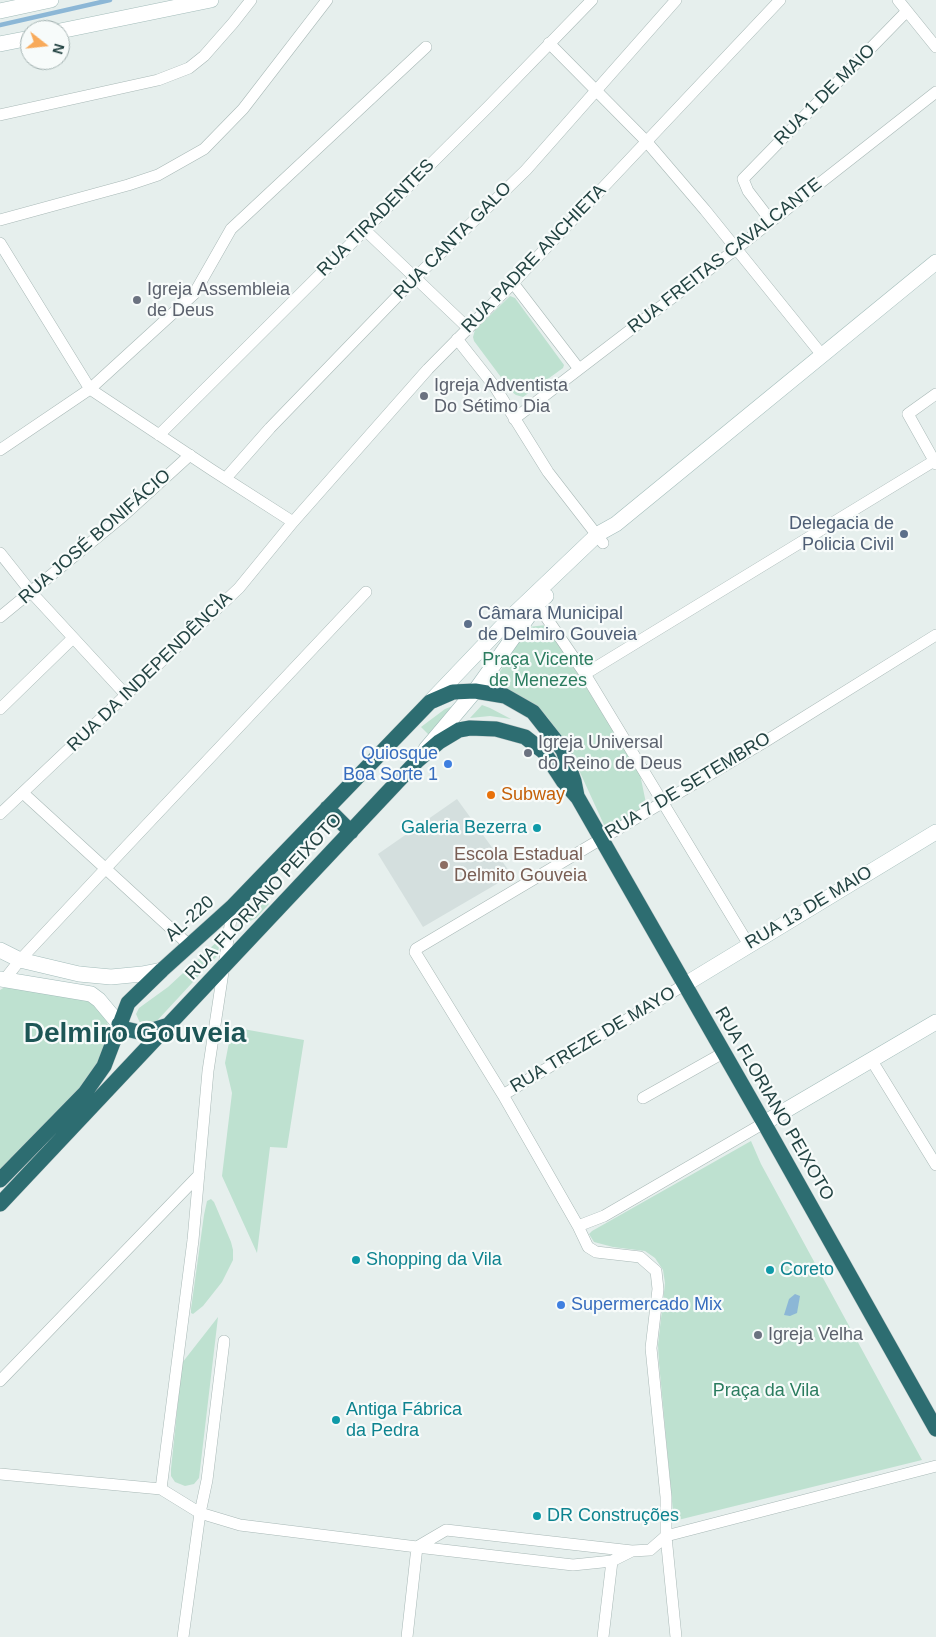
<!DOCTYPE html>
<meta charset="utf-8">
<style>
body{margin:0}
#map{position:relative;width:936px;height:1637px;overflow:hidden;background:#e6efed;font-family:Arial,sans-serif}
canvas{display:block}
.north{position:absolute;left:20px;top:20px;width:50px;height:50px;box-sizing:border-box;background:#f7fbfa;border:1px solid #a2b1b0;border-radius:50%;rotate:106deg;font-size:14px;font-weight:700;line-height:20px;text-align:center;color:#234342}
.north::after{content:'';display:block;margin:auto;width:18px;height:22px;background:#f8aa5a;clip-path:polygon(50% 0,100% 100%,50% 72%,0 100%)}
</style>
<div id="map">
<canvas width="936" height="1637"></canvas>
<div class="north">N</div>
</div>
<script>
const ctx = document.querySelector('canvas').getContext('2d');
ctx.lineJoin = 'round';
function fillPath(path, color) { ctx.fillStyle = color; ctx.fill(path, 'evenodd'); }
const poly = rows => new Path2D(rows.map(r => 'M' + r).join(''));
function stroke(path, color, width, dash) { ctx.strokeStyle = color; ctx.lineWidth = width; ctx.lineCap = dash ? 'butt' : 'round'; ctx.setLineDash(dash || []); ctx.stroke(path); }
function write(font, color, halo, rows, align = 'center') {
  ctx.font = font + ' Arial,sans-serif'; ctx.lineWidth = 4.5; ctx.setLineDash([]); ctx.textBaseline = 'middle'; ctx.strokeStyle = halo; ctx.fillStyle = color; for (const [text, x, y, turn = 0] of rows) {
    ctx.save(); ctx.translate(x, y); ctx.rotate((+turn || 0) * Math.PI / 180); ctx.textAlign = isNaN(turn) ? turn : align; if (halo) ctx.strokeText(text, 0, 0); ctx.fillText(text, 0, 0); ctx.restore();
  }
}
fillPath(poly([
 [457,799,512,875,423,927,378,854]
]), '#d4dfde');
fillPath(poly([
 [510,296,515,298,564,365,563,368,523,397,516,395,512,392,474,341,473,337,475,330],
 [546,625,585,685,640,774,647,808,611,829,605,827,578,768,548,718,538,708,494,681,528,627],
 [458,704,429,735,421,727,445,709],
 [482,705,490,708,511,719,490,716,470,718],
 [259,895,269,904,256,918,250,921,245,916,246,910],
 [221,938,217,956,154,1024,148,1026,140,1023,136,1014,139,1008,168,987],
 [5,987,87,997,101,1011,107,1021,110,1037,98,1070,0,1173,0,990],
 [232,1027,304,1040,287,1148,270,1147,257,1253,222,1176,232,1093,225,1063],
 [751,1141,761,1164,922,1460,678,1520,674,1516,673,1512,659,1363,658,1345,665,1283,663,1270,655,1258,645,1251,613,1247,594,1242,589,1234,592,1231],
 [211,1199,214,1202,231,1242,233,1250,233,1260,222,1282,203,1306,193,1314,191,1313,191,1309,204,1215,207,1201],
 [218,1317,199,1478,194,1484,185,1486,175,1482,171,1476,171,1469,182,1363]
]), '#bee1d0');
fillPath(poly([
 [795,1294,800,1296,797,1313,790,1316,784,1315,789,1299]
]), '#8cb7d6');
stroke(poly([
 [0,25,110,0]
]), '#8cb7d6', 4.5);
const street = poly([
 [898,0,936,47],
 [549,43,646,141,705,210,822,355],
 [0,115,158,80,189,68,204,56,233,23,251,0],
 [0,220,128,185,158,175,204,149,243,109,327,0],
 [771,221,748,191,743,179,907,11],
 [365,230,468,328],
 [0,243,90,389,212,470,293,522],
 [513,283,579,369],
 [457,339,495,387,548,472,603,543],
 [936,394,908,414,936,464],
 [514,419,736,249,936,92],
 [159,435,489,106,592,0],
 [0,450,90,389,194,294,231,229,426,47],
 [226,478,270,428,415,278,526,170,676,0],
 [0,553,31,592,126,695],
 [537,604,585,674,749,945],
 [0,617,123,516,190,455],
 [585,674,934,461],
 [0,709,73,638],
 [23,793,189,945],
 [0,814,239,588,293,522,428,369,513,283,780,0],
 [5,979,20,960,122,851,366,592],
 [872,1061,936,1165],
 [503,1095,684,985],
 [643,1098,723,1053],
 [578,1226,604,1216,764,1123],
 [0,1381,199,1175],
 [0,1474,161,1489,200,1513,240,1525,417,1547,573,1565,612,1561,632,1551],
 [161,1489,193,1240,208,1071,233,906],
 [417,1547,446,1530,632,1551,650,1550,666,1536,936,1466],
 [183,1637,200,1513,207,1480,224,1341],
 [407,1637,417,1547],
 [603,1637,612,1561],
 [676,1637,666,1536,666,1497,651,1348,658,1289,656,1271,640,1257,596,1252,588,1247,578,1226,503,1095,415,952,416,949,766,741,936,635]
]);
const secondary = poly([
 [0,11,51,0],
 [60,31,211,0],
 [0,44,30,38],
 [430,702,512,616,598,534,616,524,936,262],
 [426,749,475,691,537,604,546,596],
 [0,950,20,960,79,974,111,977,142,974,162,970],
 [0,979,91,994,99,1000,119,1024],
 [684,985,936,832],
 [764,1123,936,1022]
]);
const highway = poly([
 [327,808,351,832],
 [119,1024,126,1029,143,1033,169,1025],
 [0,1180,85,1093,104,1066,128,1003,162,970,233,906,430,702,453,692,475,691,505,696,533,712,563,750,574,781,577,796],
 [0,1204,417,761,439,742,459,730,470,728,496,729,525,737,544,752,563,781,578,798,764,1123,936,1429]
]);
stroke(street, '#a8b8b6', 12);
stroke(secondary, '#a3bcba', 16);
stroke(highway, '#c1caca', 16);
stroke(street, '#fff', 11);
stroke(secondary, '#fff', 15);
stroke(highway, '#2d6d71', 15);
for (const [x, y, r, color] of [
 [137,300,5,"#6b7280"],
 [424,396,5,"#6b7280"],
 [904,534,5,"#5c6f8a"],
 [468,624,5,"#5c6f8a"],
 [528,753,5,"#6b7280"],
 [448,764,5,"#3f7fe0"],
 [491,795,5,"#e8710a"],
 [537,828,5,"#0f9aa8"],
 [444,865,5,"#8d6e63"],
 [356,1260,5,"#0f9aa8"],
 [770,1270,5,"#0f9aa8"],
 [561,1305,5,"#3f7fe0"],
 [758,1335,5,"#6b7280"],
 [336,1420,5,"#0f9aa8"],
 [537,1516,5,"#0f9aa8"]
]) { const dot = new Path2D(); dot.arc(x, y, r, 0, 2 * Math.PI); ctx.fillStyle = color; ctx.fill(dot); stroke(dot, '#f7fbfa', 2); }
write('18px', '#234342', '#f7fbfa', [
 ["RUA 1 DE MAIO",825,95,-45],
 ["RUA TIRADENTES",376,218,-45],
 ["RUA CANTA GALO",453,241,-45],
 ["RUA FREITAS CAVALCANTE",725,256,-38],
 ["RUA PADRE ANCHIETA",534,259,-46],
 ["RUA JOSÉ BONIFÁCIO",95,537,-41],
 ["RUA DA INDEPENDÊNCIA",150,672,-44],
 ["RUA 7 DE SETEMBRO",688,786,-31],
 ["RUA FLORIANO PEIXOTO",264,897,-47],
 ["RUA 13 DE MAIO",809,908,-31],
 ["AL-220",190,919,-42],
 ["RUA TREZE DE MAYO",593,1040,-31],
 ["RUA FLORIANO PEIXOTO",774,1104,60]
]);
write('18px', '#5b616d', '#f7fbfa', [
 ["Igreja Assembleia",147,290],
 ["de Deus",147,311],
 ["Igreja Adventista",434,386],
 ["Do Sétimo Dia",434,407],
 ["Igreja Universal",538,743],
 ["do Reino de Deus",538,764],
 ["Igreja Velha",768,1335]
], 'left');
write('18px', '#4e5e75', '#f7fbfa', [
 ["Delegacia de",894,524],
 ["Policia Civil",894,545],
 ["Câmara Municipal",478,614,"left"],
 ["de Delmiro Gouveia",478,635,"left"]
], 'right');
write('18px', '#2b7c5f', '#f7fbfa', [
 ["Praça Vicente",538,660],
 ["de Menezes",538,681],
 ["Praça da Vila",766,1391]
]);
write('18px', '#366cbe', '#f7fbfa', [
 ["Quiosque",438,754],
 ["Boa Sorte 1",438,775],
 ["Supermercado Mix",571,1305,"left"]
], 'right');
write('18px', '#c56008', '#f7fbfa', [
 ["Subway",501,795]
], 'left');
write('18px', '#0d838f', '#f7fbfa', [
 ["Galeria Bezerra",527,828,"right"],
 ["Shopping da Vila",366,1260],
 ["Coreto",780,1270],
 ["Antiga Fábrica",346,1410],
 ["da Pedra",346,1431],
 ["DR Construções",547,1516]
], 'left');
write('18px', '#785e54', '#f7fbfa', [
 ["Escola Estadual",454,855],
 ["Delmito Gouveia",454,876]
], 'left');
write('bold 28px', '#1d5656', '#f7fbfa', [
 ["Delmiro Gouveia",135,1034]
]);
</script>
